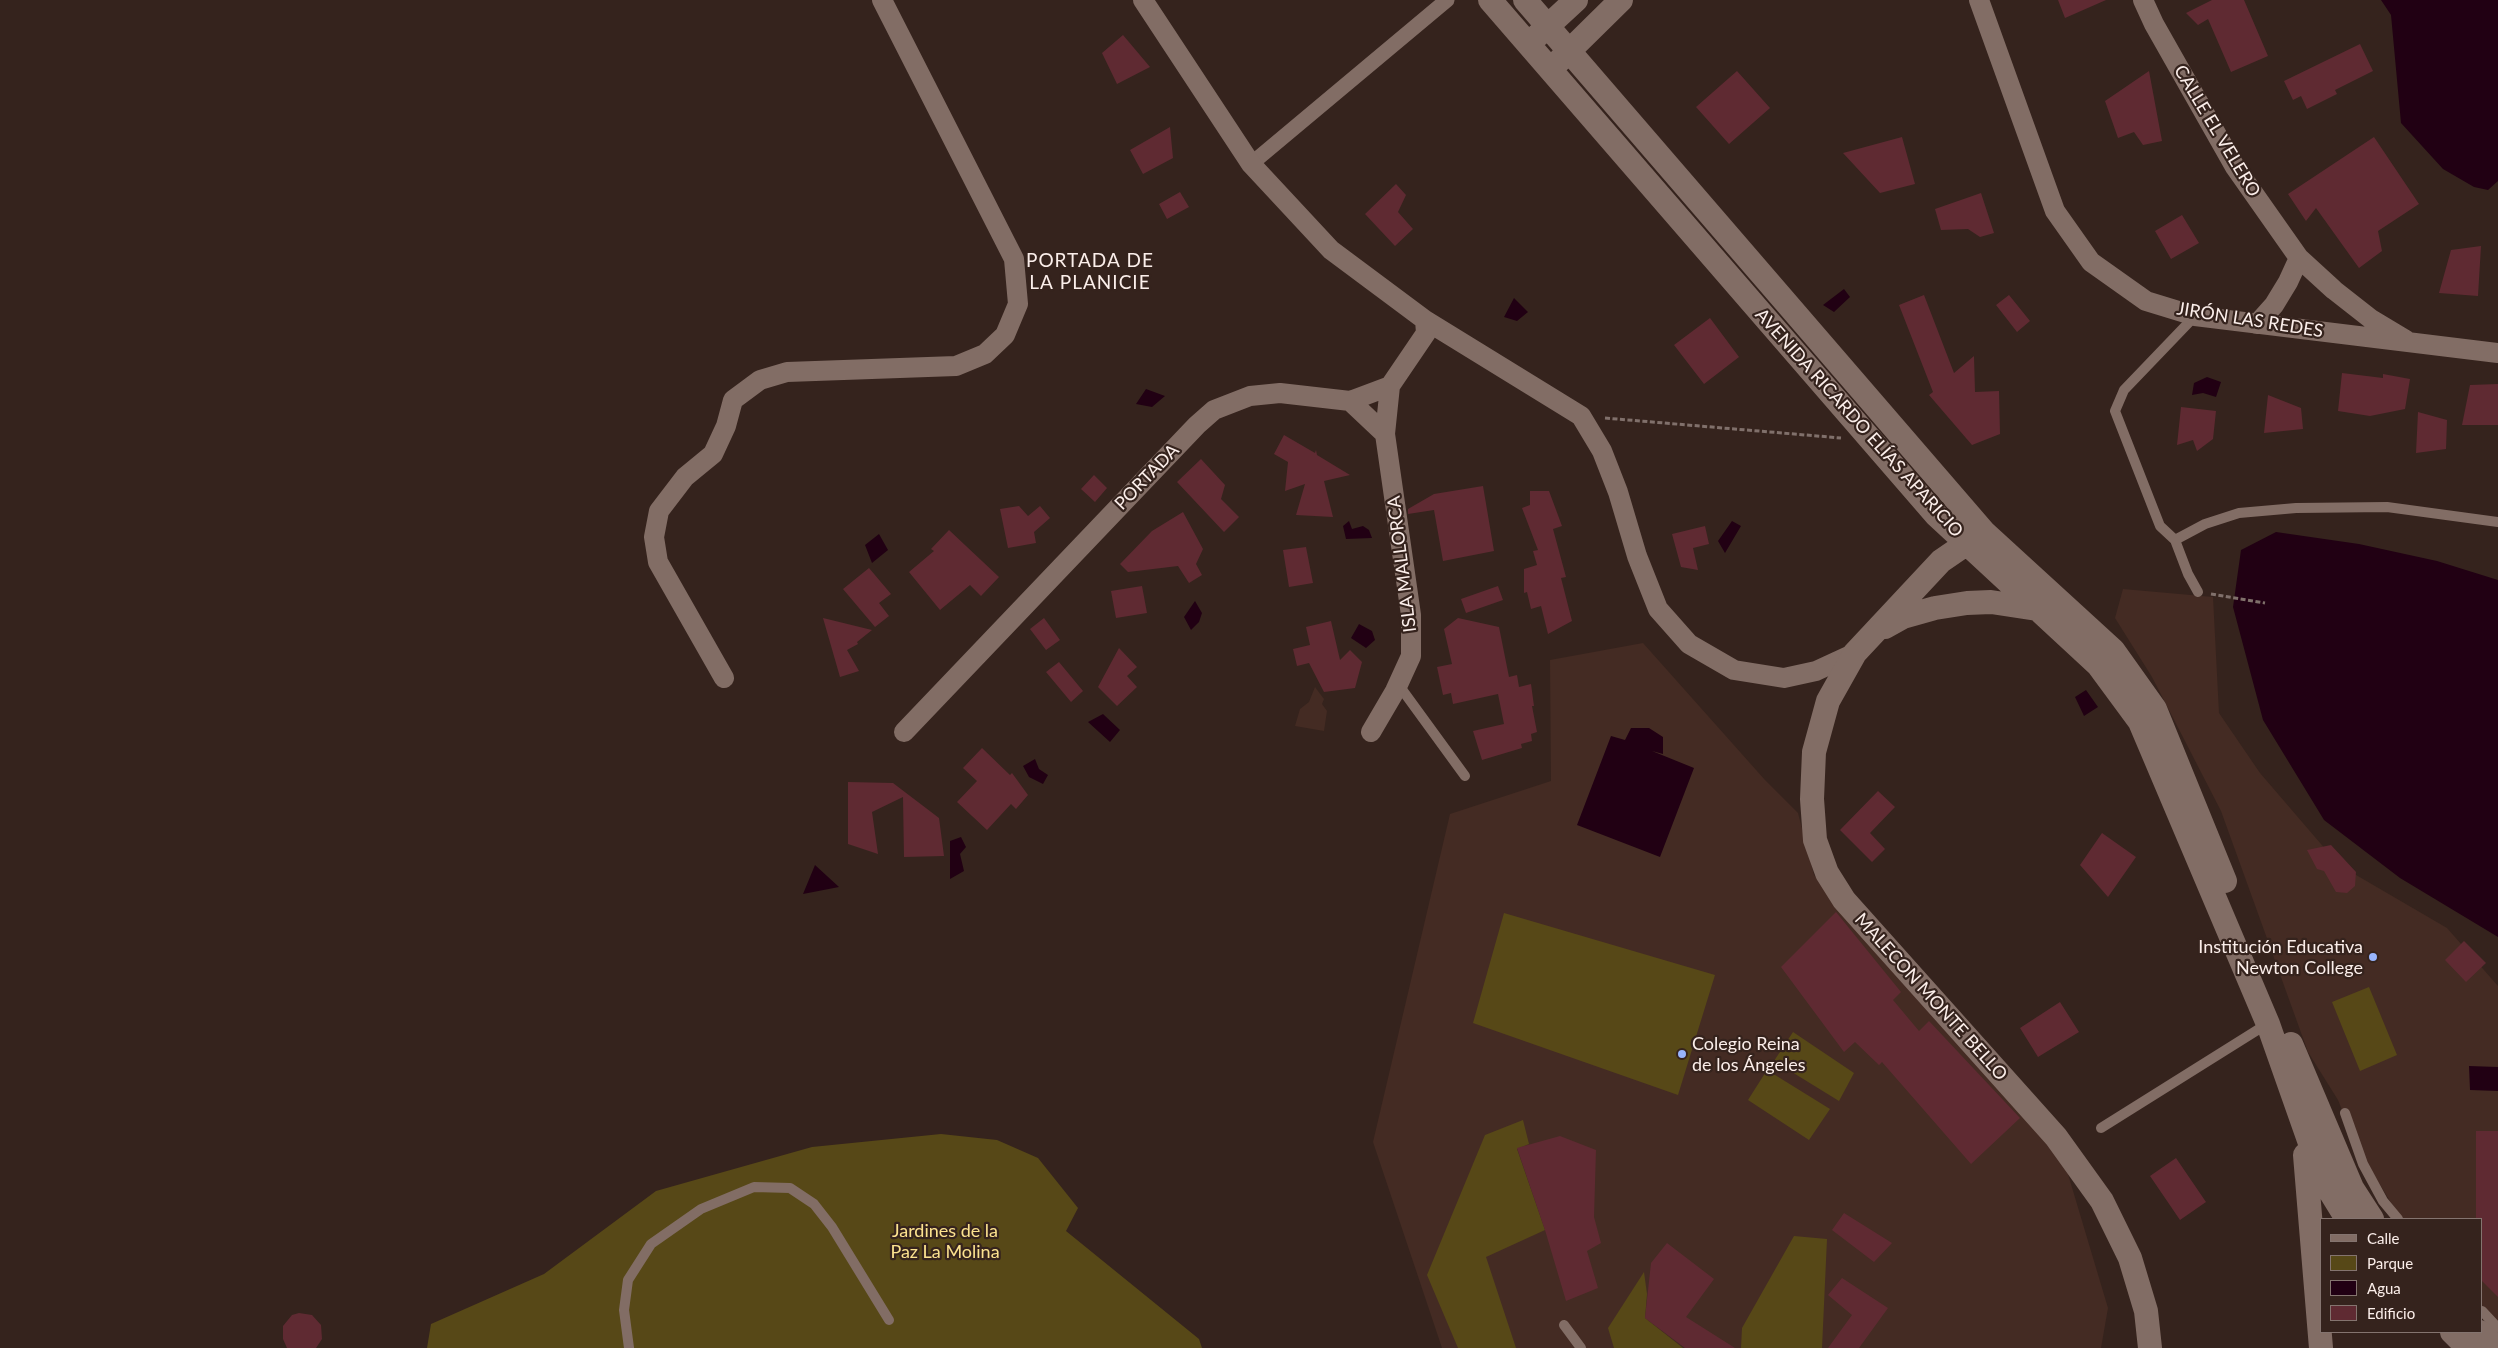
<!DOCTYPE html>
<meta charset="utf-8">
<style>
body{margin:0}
#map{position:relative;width:2498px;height:1348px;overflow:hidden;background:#35231d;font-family:Lato,sans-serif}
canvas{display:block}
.legend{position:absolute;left:2320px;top:1218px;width:162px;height:115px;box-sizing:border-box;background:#35231d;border:1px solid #84746f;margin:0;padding:6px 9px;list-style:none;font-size:15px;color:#fbeeea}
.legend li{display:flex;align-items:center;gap:10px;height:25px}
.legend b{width:25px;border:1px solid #84746f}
</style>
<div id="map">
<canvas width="2498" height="1348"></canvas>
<ul class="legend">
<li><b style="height:6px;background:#826d65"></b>Calle</li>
<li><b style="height:14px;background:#574817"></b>Parque</li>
<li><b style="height:14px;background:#210013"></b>Agua</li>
<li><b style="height:14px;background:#5f2a32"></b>Edificio</li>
</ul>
</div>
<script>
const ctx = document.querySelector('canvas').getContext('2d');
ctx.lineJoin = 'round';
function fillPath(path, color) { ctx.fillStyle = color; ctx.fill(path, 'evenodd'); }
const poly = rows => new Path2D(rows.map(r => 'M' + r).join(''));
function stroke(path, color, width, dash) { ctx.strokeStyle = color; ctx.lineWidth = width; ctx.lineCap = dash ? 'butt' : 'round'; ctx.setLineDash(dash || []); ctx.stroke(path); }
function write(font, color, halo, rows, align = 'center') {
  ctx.font = font + ' Lato,sans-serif'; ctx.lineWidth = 4.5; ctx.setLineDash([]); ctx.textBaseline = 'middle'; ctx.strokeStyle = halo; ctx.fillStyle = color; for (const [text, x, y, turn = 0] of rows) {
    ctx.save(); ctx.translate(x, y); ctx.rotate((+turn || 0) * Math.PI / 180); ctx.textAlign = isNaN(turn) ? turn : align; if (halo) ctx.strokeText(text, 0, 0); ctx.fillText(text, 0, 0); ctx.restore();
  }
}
fillPath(poly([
 [2123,589,2213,597,2219,713,2260,773,2339,865,2447,928,2498,986,2498,1330,2482,1313,2482,1219,2401,1219,2357,1147,2338,1100,2308,1052,2221,811,2152,677,2115,618],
 [1643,643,1765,780,1798,813,1814,875,2065,1164,2108,1308,2101,1348,1442,1348,1373,1142,1450,814,1551,781,1550,660],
 [1315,687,1324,699,1322,704,1327,711,1324,731,1295,726,1300,709,1309,702]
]), '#442b23');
fillPath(poly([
 [1504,913,1715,975,1678,1095,1473,1023],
 [2369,987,2397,1055,2360,1071,2332,1002],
 [1793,1032,1854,1073,1839,1101,1774,1061],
 [1767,1070,1830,1109,1809,1140,1748,1100],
 [1523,1120,1529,1144,1517,1149,1545,1230,1486,1257,1516,1348,1458,1348,1427,1275,1485,1135],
 [941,1134,997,1140,1038,1158,1078,1208,1066,1231,1199,1339,1202,1348,427,1348,431,1324,544,1274,656,1191,812,1147],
 [1794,1236,1827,1239,1822,1348,1741,1348,1742,1328],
 [1644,1272,1647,1294,1645,1318,1683,1348,1614,1348,1608,1328]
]), '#574817');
fillPath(poly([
 [2381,0,2498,0,2498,181,2488,190,2474,187,2443,169,2401,123,2391,15],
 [1844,289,1850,297,1834,312,1823,305],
 [1514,298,1528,312,1517,321,1504,317],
 [2207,377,2221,382,2216,397,2203,393,2192,395,2194,383],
 [1146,389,1165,396,1152,407,1136,404],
 [1349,521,1352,529,1363,526,1369,530,1372,538,1346,539,1343,526],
 [1732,521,1741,526,1725,553,1718,541],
 [2276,532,2359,544,2437,561,2498,580,2498,937,2400,878,2324,820,2263,720,2233,607,2241,550],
 [879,534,888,550,872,563,865,545],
 [1195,601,1202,613,1199,622,1191,630,1184,617],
 [1359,624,1372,631,1375,640,1366,648,1351,638],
 [2086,690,2098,707,2084,716,2075,697],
 [1103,714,1120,730,1110,742,1088,722],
 [1631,728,1649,728,1663,737,1663,754,1652,751,1694,768,1660,857,1577,825,1611,736,1625,740],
 [1035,759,1039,769,1048,775,1043,784,1029,777,1023,766],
 [961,837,966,847,960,854,964,871,950,879,950,841],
 [815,865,839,887,803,894],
 [2469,1066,2498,1067,2498,1091,2470,1090]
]), '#210013');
fillPath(poly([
 [2058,0,2106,0,2065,18],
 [2212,0,2244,0,2268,56,2231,72,2208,19,2198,25,2186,13],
 [1123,35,1150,67,1117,84,1102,53],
 [2360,44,2373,71,2335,90,2337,94,2307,109,2301,96,2293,100,2284,81],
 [1737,71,1770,108,1729,144,1696,107],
 [2149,71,2162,141,2143,145,2134,132,2118,138,2105,101],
 [1170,127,1173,158,1143,174,1130,150],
 [1902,137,1915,184,1880,193,1843,153],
 [2374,137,2419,204,2378,231,2382,251,2359,268,2316,208,2306,221,2288,194],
 [1396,184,1406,195,1398,212,1413,229,1395,246,1365,214],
 [1180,192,1189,207,1167,219,1159,204],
 [1981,193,1994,233,1980,237,1968,229,1941,230,1935,209],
 [2182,215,2199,243,2171,259,2155,231],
 [2481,246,2478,296,2439,293,2451,250],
 [1924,295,1954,373,1974,356,1975,392,1999,391,2000,434,1972,445,1929,395,1933,392,1899,305],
 [2009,295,2030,321,2017,332,1996,305],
 [1710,318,1739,357,1704,384,1674,345],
 [2342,373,2383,378,2383,374,2410,379,2405,409,2370,416,2338,411],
 [2498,384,2498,425,2462,425,2470,385],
 [2268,395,2301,408,2303,429,2264,433],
 [2181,407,2216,411,2213,439,2197,451,2193,440,2177,445],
 [2418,412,2447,420,2446,449,2416,453],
 [1284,435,1315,453,1316,450,1317,455,1350,475,1324,481,1333,517,1296,515,1305,484,1285,491,1288,462,1274,454],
 [1201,459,1225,485,1221,499,1239,517,1224,532,1177,482],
 [1094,475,1107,488,1095,502,1081,489],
 [1483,486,1494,551,1443,561,1434,510,1408,514,1408,509,1434,494],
 [1530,491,1549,491,1562,526,1553,529,1566,577,1561,578,1572,621,1548,634,1541,606,1531,609,1527,592,1524,593,1524,569,1537,565,1533,551,1538,550,1522,508,1530,505],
 [1019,506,1028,516,1040,506,1050,518,1034,532,1036,543,1008,548,1000,509],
 [1183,512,1203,549,1196,564,1202,575,1189,583,1178,566,1128,572,1120,564,1152,531],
 [1705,526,1709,544,1693,548,1698,570,1681,567,1672,534],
 [949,530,999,577,981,596,970,585,940,610,909,572,934,551,931,549],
 [1306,547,1313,583,1289,587,1283,550],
 [869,568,891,594,879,603,889,616,875,627,843,589],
 [1142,586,1147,613,1116,618,1111,591],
 [1498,586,1503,600,1466,613,1461,599],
 [823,618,872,630,857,642,858,644,847,650,859,671,840,677],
 [1044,618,1060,640,1046,650,1030,629],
 [1458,618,1499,627,1509,677,1517,675,1519,687,1531,684,1534,706,1532,706,1537,732,1531,734,1532,741,1521,744,1522,748,1482,760,1473,731,1504,724,1498,694,1453,704,1451,693,1443,695,1437,667,1452,664,1444,629],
 [1331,621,1340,660,1350,650,1362,662,1355,688,1324,692,1309,663,1297,666,1293,649,1310,645,1306,627],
 [1119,648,1137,667,1127,676,1137,687,1117,706,1098,687],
 [1059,662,1083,691,1071,702,1046,672],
 [982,748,1010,775,1012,773,1028,795,1016,809,1011,804,987,830,957,802,977,781,963,768],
 [848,782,893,783,939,818,944,856,904,857,903,797,872,812,878,854,848,844],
 [1878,791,1895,807,1870,833,1885,849,1872,862,1840,830],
 [2102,833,2136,857,2108,897,2080,865],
 [2331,845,2356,872,2355,886,2347,893,2336,892,2324,871,2317,869,2307,850],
 [1836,912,1901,992,1893,1000,1919,1031,1929,1021,2020,1118,1971,1164,1882,1062,1879,1065,1855,1042,1844,1052,1781,967],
 [2464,941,2486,963,2466,982,2445,960],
 [2060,1002,2079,1032,2038,1057,2020,1028],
 [2476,1131,2498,1131,2498,1297,2482,1281,2482,1219,2476,1219],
 [1560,1136,1596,1150,1594,1217,1601,1243,1587,1251,1598,1288,1566,1301,1545,1230,1517,1148],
 [2176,1158,2206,1202,2180,1220,2150,1176],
 [1844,1213,1892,1243,1874,1262,1832,1230],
 [1667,1243,1714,1279,1686,1317,1735,1348,1685,1348,1645,1318,1651,1263],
 [1842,1278,1888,1308,1859,1348,1828,1348,1852,1315,1828,1295],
 [299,1313,312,1315,321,1325,322,1339,316,1348,287,1348,283,1339,283,1326,292,1315]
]), '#5f2a32');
stroke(poly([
 [1605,418,1841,438],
 [2211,594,2265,603]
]), '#80706b', 3, [5, 2.5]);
stroke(poly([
 [2195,316,2124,390,2115,411,2160,526,2175,540,2188,574,2198,592],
 [2175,540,2205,524,2239,513,2296,508,2387,507,2498,522],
 [1398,684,1465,776],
 [2345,1113,2363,1164,2383,1201,2398,1219],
 [2101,1128,2267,1024],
 [2482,1311,2498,1328],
 [1564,1325,1581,1348],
 [629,1348,624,1310,628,1280,651,1244,701,1209,754,1187,790,1188,814,1204,832,1227,889,1320]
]), '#826d65', 10);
stroke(poly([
 [1251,164,1447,0]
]), '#826d65', 15);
stroke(poly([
 [1143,0,1251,164,1331,250,1425,320,1581,416,1602,451,1618,492,1637,556,1658,609,1689,644,1734,670,1784,678,1816,671,1855,653],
 [1979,0,2055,211,2091,262,2146,301,2195,316,2498,353],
 [2143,0,2154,24,2235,167,2299,258,2334,290,2371,319,2406,340],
 [2257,324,2274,305,2288,282,2299,258],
 [1350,401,1385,434],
 [724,678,658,562,654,537,659,511,685,477,713,454,726,426,733,400,760,380,787,372,956,366,985,354,1005,335,1018,304,1014,259,882,0],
 [904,732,1197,425,1214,410,1250,396,1280,393,1350,401,1390,386,1426,333,1425,320],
 [1371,732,1395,691,1411,656,1411,615,1385,434,1390,386]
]), '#826d65', 20);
stroke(poly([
 [1490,0,1936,515,2098,665,2140,722,2268,1024,2323,1180,2347,1219],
 [1525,0,1984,532,2113,650,2155,709,2225,881],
 [1536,37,1576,0],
 [1559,61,1621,0],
 [1979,535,1941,561,1855,653,1828,701,1814,752,1812,799,1815,840,1827,873,1844,900,2056,1137,2102,1201,2130,1258,2146,1311,2150,1348],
 [1885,627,1903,617,1935,608,1967,603,1991,602,2037,609],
 [2291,1044,2352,1188,2372,1219],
 [2305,1155,2321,1348],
 [2452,1332,2468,1348],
 [2480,1332,2496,1348]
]), '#826d65', 24);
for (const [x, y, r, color] of [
 [2373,957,5,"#98b5fd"],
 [1682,1054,5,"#98b5fd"]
]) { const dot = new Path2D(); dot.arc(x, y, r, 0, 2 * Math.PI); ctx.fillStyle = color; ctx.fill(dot); stroke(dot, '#35231d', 2); }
write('18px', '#fbeeea', '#35231d', [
 ["CALLE EL VELERO",2217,131,59],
 ["JIRÓN LAS REDES",2250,320,9],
 ["AVENIDA RICARDO ELÍAS APARICIO",1859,423,48],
 ["PORTADA",1147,477,-46],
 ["ISLA MALLORCA",1402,564,-97],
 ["MALECON MONTE BELLO",1931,997,48]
]);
write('18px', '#fbeeea', '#35231d', [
 ["Institución Educativa",2363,947],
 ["Newton College",2363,968],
 ["Colegio Reina",1692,1044,"left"],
 ["de los Ángeles",1692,1065,"left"]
], 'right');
write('18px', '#fce28f', '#35231d', [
 ["Jardines de la",945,1231],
 ["Paz La Molina",945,1252]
]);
ctx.letterSpacing = '1px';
write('19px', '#fbeeea', '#35231d', [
 ["PORTADA DE",1090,261],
 ["LA PLANICIE",1090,283]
]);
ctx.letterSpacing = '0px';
</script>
